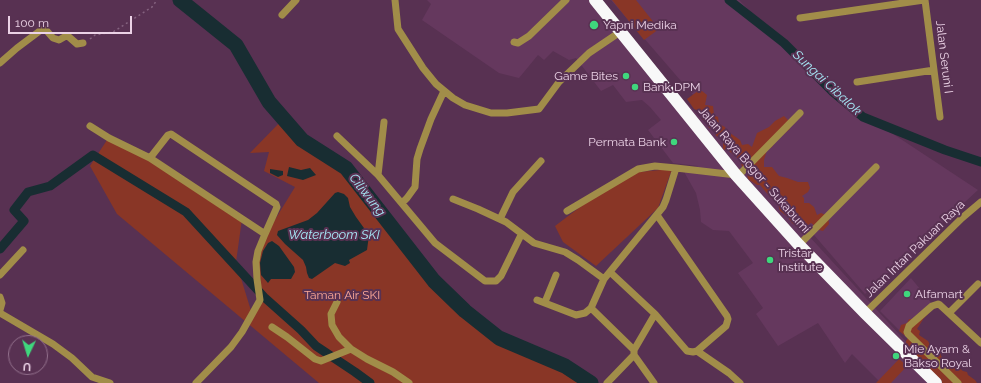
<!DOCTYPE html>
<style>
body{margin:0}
#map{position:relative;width:981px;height:383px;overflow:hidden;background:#583152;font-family:Raleway,sans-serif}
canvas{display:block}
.north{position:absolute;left:8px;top:335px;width:40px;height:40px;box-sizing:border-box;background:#583152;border:1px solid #93718d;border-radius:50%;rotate:184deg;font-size:11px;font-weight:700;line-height:16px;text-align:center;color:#ebd2e6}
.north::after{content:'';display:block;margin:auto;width:14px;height:18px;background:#3fd77d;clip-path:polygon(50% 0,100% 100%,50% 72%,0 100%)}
.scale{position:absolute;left:8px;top:16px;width:124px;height:18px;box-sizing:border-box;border:2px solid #ebd2e6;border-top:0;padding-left:5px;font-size:12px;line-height:14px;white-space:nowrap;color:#ebd2e6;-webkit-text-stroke:3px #583152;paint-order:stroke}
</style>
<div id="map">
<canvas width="981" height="383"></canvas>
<div class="north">U</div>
<div class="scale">100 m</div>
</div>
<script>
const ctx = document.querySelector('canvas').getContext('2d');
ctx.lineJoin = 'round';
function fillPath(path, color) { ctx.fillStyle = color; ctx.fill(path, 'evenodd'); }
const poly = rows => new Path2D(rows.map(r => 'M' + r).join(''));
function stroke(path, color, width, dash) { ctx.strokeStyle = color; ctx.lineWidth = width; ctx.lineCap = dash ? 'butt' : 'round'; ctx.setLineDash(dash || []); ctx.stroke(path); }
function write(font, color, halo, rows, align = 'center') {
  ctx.font = font + ' Raleway,sans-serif'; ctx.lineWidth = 4; ctx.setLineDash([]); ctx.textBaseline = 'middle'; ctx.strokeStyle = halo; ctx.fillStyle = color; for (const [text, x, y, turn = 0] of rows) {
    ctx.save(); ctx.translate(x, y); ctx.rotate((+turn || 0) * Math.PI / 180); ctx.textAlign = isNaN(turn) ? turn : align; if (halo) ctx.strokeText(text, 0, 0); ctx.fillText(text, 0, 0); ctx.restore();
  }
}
fillPath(poly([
 [427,0,592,0,944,383,881,383,852,354,845,363,818,323,778,346,756,314,763,308,738,273,753,263,729,231,713,230,701,222,700,210,696,193,683,170,698,166,673,163,648,130,661,120,650,107,642,100,626,102,613,85,601,91,576,58,569,60,553,51,544,60,538,55,519,78,499,73,422,20,431,4],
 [611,0,739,0,831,93,978,190,865,294],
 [911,278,934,306,905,336,880,311]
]), '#65385e');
fillPath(poly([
 [612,0,636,0,659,29,644,40],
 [698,91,702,91,707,95,705,105,713,106,714,115,718,117,719,124,725,127,727,134,730,133,740,140,742,145,748,144,752,147,757,133,769,127,775,121,784,116,789,121,790,129,776,140,772,147,767,150,764,160,764,167,772,167,779,176,787,178,798,182,808,182,810,188,808,192,802,196,804,198,804,203,809,203,814,207,817,215,821,213,828,216,829,224,823,231,815,229,815,226,811,223,801,230,792,223,788,217,780,211,777,201,770,197,760,185,757,185,748,179,747,173,742,167,740,160,729,151,723,149,723,138,716,136,715,129,709,128,707,122,702,119,702,112,694,109,687,99],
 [283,119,302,140,346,168,434,281,497,337,567,367,591,383,319,383,117,214,90,166,107,140,151,157,242,219,236,262,252,314,260,300,257,265,265,236,295,187,264,171,269,152,250,153],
 [672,169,658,208,596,266,563,242,555,226,600,192,638,172],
 [927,309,929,313,924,318,917,329,920,331,919,335,928,341,930,345,937,347,940,349,941,356,953,366,956,366,963,371,967,372,968,375,975,380,977,383,942,383,941,379,933,375,909,351,906,345,906,341,908,338,899,331,901,325,907,323,909,319,912,319],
 [899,359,907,366,891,383,876,383]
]), '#893626');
fillPath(poly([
 [289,167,301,170,310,168,316,175,303,180,287,176],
 [270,169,283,171,283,175,278,177,270,173],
 [338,192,344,194,348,198,350,207,356,217,369,235,367,250,349,260,350,263,345,266,335,263,312,279,309,278,307,273,306,267,303,260,285,244,277,235,278,231,308,220,317,213,335,193],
 [272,241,279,246,294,267,295,272,291,279,271,279,268,283,261,275,260,263,263,251,268,243]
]), '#182d32');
stroke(poly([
 [729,0,784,43,833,92,863,117,945,150,981,162],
 [0,249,24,221,14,210,28,192,50,186,93,155,186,212,264,297,301,330,316,346,355,372,370,383]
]), '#182d32', 9);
stroke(poly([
 [180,0,236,45,269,102,302,140,346,168,434,281,465,311,499,338,565,366,591,383]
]), '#182d32', 15);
stroke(poly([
 [90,39,95,35,113,32,152,7,157,0]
]), '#84627f', 1.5, [2, 3]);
stroke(poly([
 [395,0,398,29,423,68,436,84,453,98,465,105,491,113,507,113,539,109,559,82,589,53,620,32],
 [925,0,940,117],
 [282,15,296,0],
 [800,18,924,0],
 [514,42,518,43,529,36,566,0],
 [0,63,17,48,41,30,46,30,53,38,59,40,66,36,69,37,77,44,83,43],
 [857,82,934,70],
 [384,122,378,175,435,243,485,281,496,281,501,276,521,235],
 [90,126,109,138,150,158,265,234],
 [337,136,378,175],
 [150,158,168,135,171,134,276,204,277,207,265,234,258,251,256,262,257,279,260,300,242,332,231,347,196,383],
 [453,199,478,209,506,222,534,243,565,252,578,260,604,279],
 [402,203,407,198,415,187,417,159,420,149,431,119,444,91],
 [567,211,638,169,655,166,676,168],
 [500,219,513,192,541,161],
 [799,245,876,167],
 [610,272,655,314,687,351,693,352,697,351,726,326,728,319,727,316,657,215],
 [0,275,23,250],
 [0,297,2,303,0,310],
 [537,300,576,315,585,313,591,308],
 [545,302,556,275],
 [0,313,53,344,72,358,92,377,110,383],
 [865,313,962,218,981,202],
 [949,313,978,284],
 [272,327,287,337,315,359,321,361,351,349,339,337,332,325,331,314,337,302],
 [351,349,367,359,393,372,409,383],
 [634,350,655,314],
 [697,351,729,373,740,383],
 [607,383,634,355],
 [654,383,634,355,634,350,591,308,604,279,663,207,666,200,676,168,736,175,742,172,800,113],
 [958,383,908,334,907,332,909,326,932,306,938,304,940,305,981,343]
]), '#a18d49', 7);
stroke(poly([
 [595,0,736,175,799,245,865,313,936,383]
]), '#f8f8f8', 12);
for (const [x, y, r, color] of [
 [594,25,5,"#3fd77d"],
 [626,76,4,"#3fd77d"],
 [635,87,4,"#3fd77d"],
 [674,142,4,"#3fd77d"],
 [770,260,4,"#3fd77d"],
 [907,294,4,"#3fd77d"],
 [896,356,4,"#3fd77d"]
]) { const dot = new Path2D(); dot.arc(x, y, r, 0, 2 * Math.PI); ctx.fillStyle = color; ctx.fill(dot); stroke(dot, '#583152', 1.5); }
write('12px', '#ebd2e6', '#583152', [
 ["Yapni Medika",603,25],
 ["Game Bites",618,76,"right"],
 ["Bank DPM",643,87],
 ["Permata Bank",666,142,"right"],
 ["Tristar",778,253],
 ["Institute",778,267],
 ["Alfamart",915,294],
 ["Mie Ayam &",904,349],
 ["Bakso Royal",904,363]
], 'left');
write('12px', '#ebd2e6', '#583152', [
 ["Jalan Seruni I",944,57,83],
 ["Jalan Raya Bogor - Sukabumi",754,170,49],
 ["Jalan Intan Pakuan Raya",915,249,-44]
]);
write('12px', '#fda997', '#583152', [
 ["Taman Air SKI",342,295]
]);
write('italic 13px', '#a6e9f7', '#583152', [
 ["Sungai Cibalok",827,83,43],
 ["Ciliwung",367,195,52],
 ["Waterboom SKI",334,235]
]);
</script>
